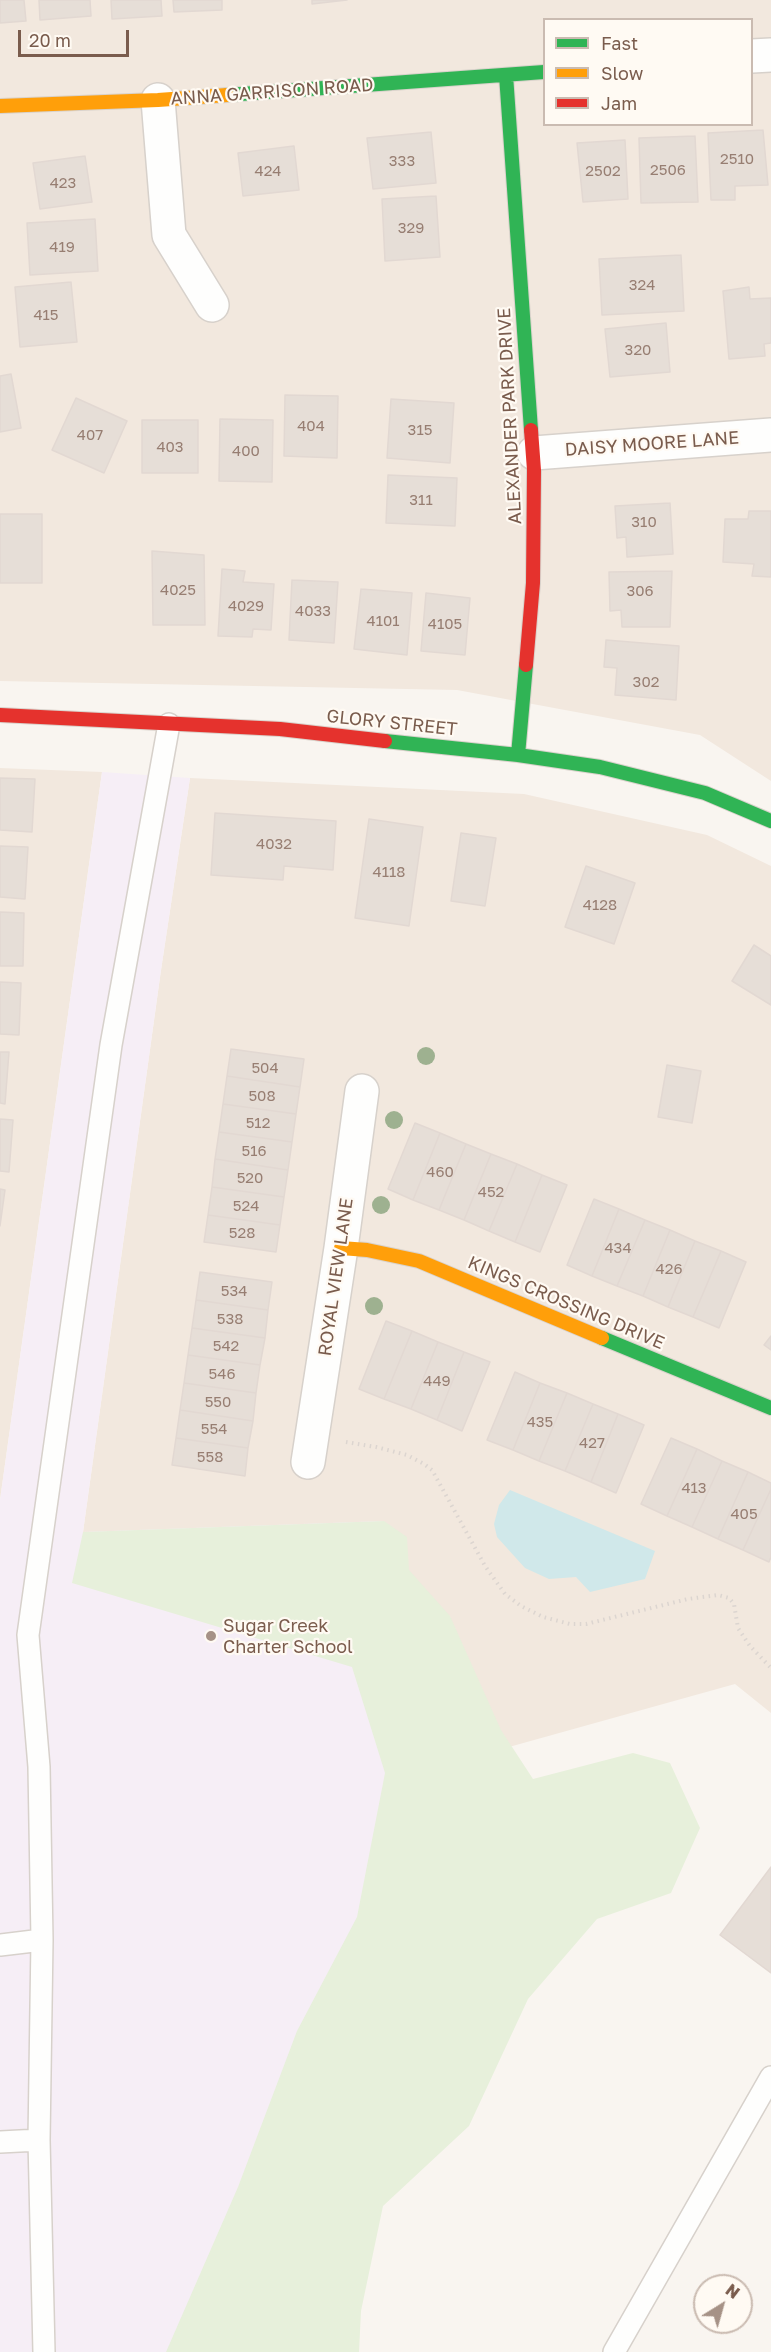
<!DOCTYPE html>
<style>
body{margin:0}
#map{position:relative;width:771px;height:2352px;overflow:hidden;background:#f9f5f0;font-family:"Golos Text",sans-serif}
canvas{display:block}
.legend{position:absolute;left:543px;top:18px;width:210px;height:108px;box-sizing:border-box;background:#fffaf3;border:2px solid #cabbb1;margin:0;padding:8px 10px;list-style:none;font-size:18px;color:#7a5c4d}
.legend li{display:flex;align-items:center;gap:12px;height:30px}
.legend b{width:30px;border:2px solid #cabbb1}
.north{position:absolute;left:693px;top:2274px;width:60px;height:60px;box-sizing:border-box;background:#fffaf3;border:2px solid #cabbb1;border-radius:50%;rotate:37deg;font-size:16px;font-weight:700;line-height:24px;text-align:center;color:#7a5c4d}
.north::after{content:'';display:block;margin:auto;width:21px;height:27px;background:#a69286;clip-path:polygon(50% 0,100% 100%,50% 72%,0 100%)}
.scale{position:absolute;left:18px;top:30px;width:111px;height:27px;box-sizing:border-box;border:3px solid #7a5c4d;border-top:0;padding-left:8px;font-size:18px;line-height:21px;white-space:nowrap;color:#7a5c4d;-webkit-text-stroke:4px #fffaf3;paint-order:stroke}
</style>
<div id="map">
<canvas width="771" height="2352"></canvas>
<ul class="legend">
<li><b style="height:8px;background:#30b455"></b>Fast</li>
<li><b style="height:8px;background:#ff9f0a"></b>Slow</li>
<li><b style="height:8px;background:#e5322d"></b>Jam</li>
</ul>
<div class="north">N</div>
<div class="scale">20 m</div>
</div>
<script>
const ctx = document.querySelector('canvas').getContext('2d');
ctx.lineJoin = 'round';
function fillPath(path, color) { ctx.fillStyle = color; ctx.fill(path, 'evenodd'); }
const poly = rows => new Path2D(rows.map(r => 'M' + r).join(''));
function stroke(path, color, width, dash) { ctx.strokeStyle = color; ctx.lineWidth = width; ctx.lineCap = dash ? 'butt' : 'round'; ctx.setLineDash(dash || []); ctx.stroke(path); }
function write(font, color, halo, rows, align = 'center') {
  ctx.font = font + ' "Golos Text",sans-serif'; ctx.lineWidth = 4.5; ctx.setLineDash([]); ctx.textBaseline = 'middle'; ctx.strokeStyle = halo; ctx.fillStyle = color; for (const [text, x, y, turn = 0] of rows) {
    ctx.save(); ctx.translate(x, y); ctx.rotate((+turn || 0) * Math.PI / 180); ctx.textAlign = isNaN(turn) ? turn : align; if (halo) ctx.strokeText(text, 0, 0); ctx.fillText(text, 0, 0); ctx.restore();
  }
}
fillPath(poly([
 [0,0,771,0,771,781,700,735,457,690,0,681],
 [544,20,752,20,752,124,544,124],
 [0,768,102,772,0,1500],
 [190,778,524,794,707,835,771,866,771,1713,735,1684,448,1764,83,1532,161,970]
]), '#f2e8de');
fillPath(poly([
 [102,772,190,778,161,970,83,1532,384,1521,456,1740,242,2352,0,2352,0,1500]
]), '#f6eef6');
fillPath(poly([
 [384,1521,407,1537,409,1570,450,1616,501,1730,533,1779,633,1753,670,1763,700,1828,671,1893,597,1919,528,1999,469,2126,383,2206,361,2311,359,2352,166,2352,238,2187,297,2031,357,1917,385,1773,352,1667,72,1583,83,1532]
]), '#e7f0db');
fillPath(poly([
 [510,1490,655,1551,645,1579,590,1592,576,1577,549,1579,525,1568,497,1537,494,1524,499,1505]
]), '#d0e8ea');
const building = poly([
 [0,0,24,0,26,21,0,23,0,0],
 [39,0,90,0,91,16,40,20,39,0],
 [111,0,161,0,162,16,112,19,111,0],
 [173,0,222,0,222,10,174,12,173,0],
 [312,0,347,0,312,4,312,0],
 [763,130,768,185,735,186,735,200,711,200,708,133,763,130],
 [431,132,436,183,373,189,367,138,431,132],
 [695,136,698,202,641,203,639,138,695,136],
 [625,140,628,199,583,202,577,143,625,140],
 [294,146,299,190,243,196,238,153,294,146],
 [85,156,92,202,40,209,33,163,85,156],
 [436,196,440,257,385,261,382,199,436,196],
 [95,219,98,271,30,275,27,223,95,219],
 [681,255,684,311,602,315,599,259,681,255],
 [71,282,77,342,20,347,15,287,71,282],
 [749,287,750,299,771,298,771,343,764,344,765,356,729,359,723,291,749,287],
 [666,323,670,372,610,377,605,329,666,323],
 [11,374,21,428,0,432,0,376,11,374],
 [285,395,338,396,337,458,284,456,285,395],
 [76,398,127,421,104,473,52,450,76,398],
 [391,399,454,403,450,463,387,458,391,399],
 [220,419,273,420,272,482,219,481,220,419],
 [142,420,198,420,198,473,142,473,142,420],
 [388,475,457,478,455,526,386,523,388,475],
 [670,503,673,554,627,557,626,537,617,538,615,506,670,503],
 [749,511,771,511,771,577,752,576,754,564,723,562,725,519,748,519,749,511],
 [0,514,42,514,42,583,0,583,0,514],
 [152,551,204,555,205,625,153,625,152,551],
 [222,569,245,571,243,582,274,584,271,630,253,629,252,637,218,636,222,569],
 [672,571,670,627,622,627,621,610,610,611,609,572,672,571],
 [292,580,338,582,334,643,289,640,292,580],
 [361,589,412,593,407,655,354,649,361,589],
 [426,593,470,598,465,655,421,651,426,593],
 [606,640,679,646,676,700,615,695,617,668,604,667,606,640],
 [0,778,35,779,32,832,0,830,0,778],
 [215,813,336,821,333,870,284,866,283,880,211,875,215,813],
 [369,819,423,827,409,926,355,918,369,819],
 [461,833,496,838,485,906,451,901,461,833],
 [0,846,28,847,25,899,0,897,0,846],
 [586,866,635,883,614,944,565,927,586,866],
 [0,912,24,913,23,966,0,966,0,912],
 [754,945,771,956,771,1005,732,981,754,945],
 [0,982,21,983,19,1035,0,1034,0,982],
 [231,1049,304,1059,300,1087,227,1076,231,1049],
 [0,1052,9,1052,5,1104,0,1103,0,1052],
 [667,1065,701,1071,692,1123,658,1117,667,1065],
 [227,1076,300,1087,296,1114,223,1104,227,1076],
 [223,1104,296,1114,292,1142,219,1132,223,1104],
 [0,1119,13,1120,9,1172,0,1171,0,1119],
 [415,1123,440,1133,413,1200,388,1189,415,1123],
 [219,1132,292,1142,288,1170,215,1159,219,1132],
 [440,1133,466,1144,439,1210,413,1200,440,1133],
 [466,1144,491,1154,464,1220,439,1210,466,1144],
 [491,1154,517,1164,489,1231,464,1220,491,1154],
 [215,1159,288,1170,284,1197,212,1187,215,1159],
 [517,1164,542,1175,515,1242,489,1231,517,1164],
 [542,1175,567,1185,540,1252,515,1242,542,1175],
 [212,1187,284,1197,280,1225,208,1215,212,1187],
 [0,1189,5,1190,0,1226,0,1189],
 [594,1199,619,1209,592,1276,567,1265,594,1199],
 [619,1209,645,1220,617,1286,592,1276,619,1209],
 [208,1215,280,1225,276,1252,204,1242,208,1215],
 [645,1220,670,1230,643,1296,617,1286,645,1220],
 [670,1230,695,1241,668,1307,643,1296,670,1230],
 [695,1241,721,1251,693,1317,668,1307,695,1241],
 [721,1251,746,1262,719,1328,693,1317,721,1251],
 [200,1272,272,1282,268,1310,196,1300,200,1272],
 [196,1300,268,1310,265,1338,192,1328,196,1300],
 [386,1321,412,1331,384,1399,359,1389,386,1321],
 [192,1328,265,1338,260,1365,188,1355,192,1328],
 [412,1331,438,1342,411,1409,384,1399,412,1331],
 [771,1336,771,1350,764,1345,771,1336],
 [438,1342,464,1352,437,1420,411,1409,438,1342],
 [464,1352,490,1362,462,1431,437,1420,464,1352],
 [188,1355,260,1365,256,1393,184,1383,188,1355],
 [515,1372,540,1383,513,1450,487,1440,515,1372],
 [184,1383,256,1393,253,1421,180,1410,184,1383],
 [540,1383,567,1393,539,1461,513,1450,540,1383],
 [567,1393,593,1404,565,1471,539,1461,567,1393],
 [593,1404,618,1414,591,1482,565,1471,593,1404],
 [180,1410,253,1421,248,1448,176,1438,180,1410],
 [618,1414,644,1425,616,1493,591,1482,618,1414],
 [176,1438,248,1448,245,1476,172,1465,176,1438],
 [671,1438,697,1449,667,1516,641,1504,671,1438],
 [697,1449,722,1461,692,1527,667,1516,697,1449],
 [722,1461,748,1472,718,1539,692,1527,722,1461],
 [748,1472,771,1483,771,1489,743,1550,718,1539,748,1472],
 [771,1489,771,1557,769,1562,743,1550,771,1489],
 [771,1867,771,1973,720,1935,771,1867]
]);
fillPath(building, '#e6ded7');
stroke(building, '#e2d8d2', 1.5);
const lane = poly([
 [0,1945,42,1940],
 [0,2142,39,2140],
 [44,2352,39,2140,42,1940,39,1767,28,1635,111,1045,169,724],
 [614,2352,771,2077]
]);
const street = poly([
 [752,56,771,55],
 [158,100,169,235,212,305],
 [534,453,771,435],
 [308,1462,341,1248,362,1091]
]);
const fast = poly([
 [506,75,531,430],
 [227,95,544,72],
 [385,741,518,755,600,767,705,793,771,821],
 [518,755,526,665],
 [602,1338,771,1408]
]);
const slow = poly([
 [0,106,158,100,227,95],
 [341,1248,367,1250,419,1261,602,1338]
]);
const jam = poly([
 [526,665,533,583,534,470,531,430],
 [0,715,280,729,385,741]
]);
stroke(lane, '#d7d1cb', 24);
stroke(street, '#d7d1cb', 36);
stroke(fast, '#d9d2cb', 16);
stroke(slow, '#d9d2cb', 16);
stroke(jam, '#d9d2cb', 16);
stroke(poly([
 [346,1442,376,1447,407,1455,424,1464,432,1470,485,1566,505,1594,521,1606,543,1617,570,1624,586,1624,688,1599,718,1595,729,1598,734,1604,738,1628,750,1646,771,1668]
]), '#dcd5d0', 4, [1.5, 4.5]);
stroke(lane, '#fefefd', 21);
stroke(street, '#fefefd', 33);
stroke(fast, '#30b455', 14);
stroke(slow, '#ff9f0a', 14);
stroke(jam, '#e5322d', 14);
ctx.fillStyle = '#9eb190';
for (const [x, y] of [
 [426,1056],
 [394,1120],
 [381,1205],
 [374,1306]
]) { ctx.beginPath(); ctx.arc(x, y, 9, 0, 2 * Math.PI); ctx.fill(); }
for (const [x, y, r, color] of [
 [211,1636,6,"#a69286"]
]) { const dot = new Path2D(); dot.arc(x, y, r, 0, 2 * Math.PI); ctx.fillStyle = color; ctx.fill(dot); stroke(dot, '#fffaf3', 2); }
write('15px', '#977e72', null, [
 ["2510",737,159],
 ["333",402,161],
 ["2506",668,170],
 ["424",268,171],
 ["2502",603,171],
 ["423",63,183],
 ["329",411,228],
 ["419",62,247],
 ["324",642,285],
 ["415",46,315],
 ["320",638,350],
 ["404",311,426],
 ["315",420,430],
 ["407",90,435],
 ["403",170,447],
 ["400",246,451],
 ["311",421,500],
 ["310",644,522],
 ["4025",178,590],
 ["306",640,591],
 ["4029",246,606],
 ["4033",313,611],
 ["4101",383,621],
 ["4105",445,624],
 ["302",646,682],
 ["4032",274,844],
 ["4118",389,872],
 ["4128",600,905],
 ["504",265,1068],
 ["508",262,1096],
 ["512",258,1123],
 ["516",254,1151],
 ["460",440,1172],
 ["520",250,1178],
 ["452",491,1192],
 ["524",246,1206],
 ["528",242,1233],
 ["434",618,1248],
 ["426",669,1269],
 ["534",234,1291],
 ["538",230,1319],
 ["542",226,1346],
 ["546",222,1374],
 ["449",437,1381],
 ["550",218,1402],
 ["435",540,1422],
 ["554",214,1429],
 ["427",592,1443],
 ["558",210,1457],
 ["413",694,1488],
 ["405",744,1514]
]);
write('18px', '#7a5c4d', '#fffaf3', [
 ["ANNA GARRISON ROAD",272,92,-4],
 ["ALEXANDER PARK DRIVE",510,416,-93],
 ["DAISY MOORE LANE",652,444,-4],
 ["GLORY STREET",392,723,6],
 ["ROYAL VIEW LANE",336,1277,-82],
 ["KINGS CROSSING DRIVE",566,1303,23]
]);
write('18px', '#7a5c4d', '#fffaf3', [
 ["Sugar Creek",223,1626],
 ["Charter School",223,1647]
], 'left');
</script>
